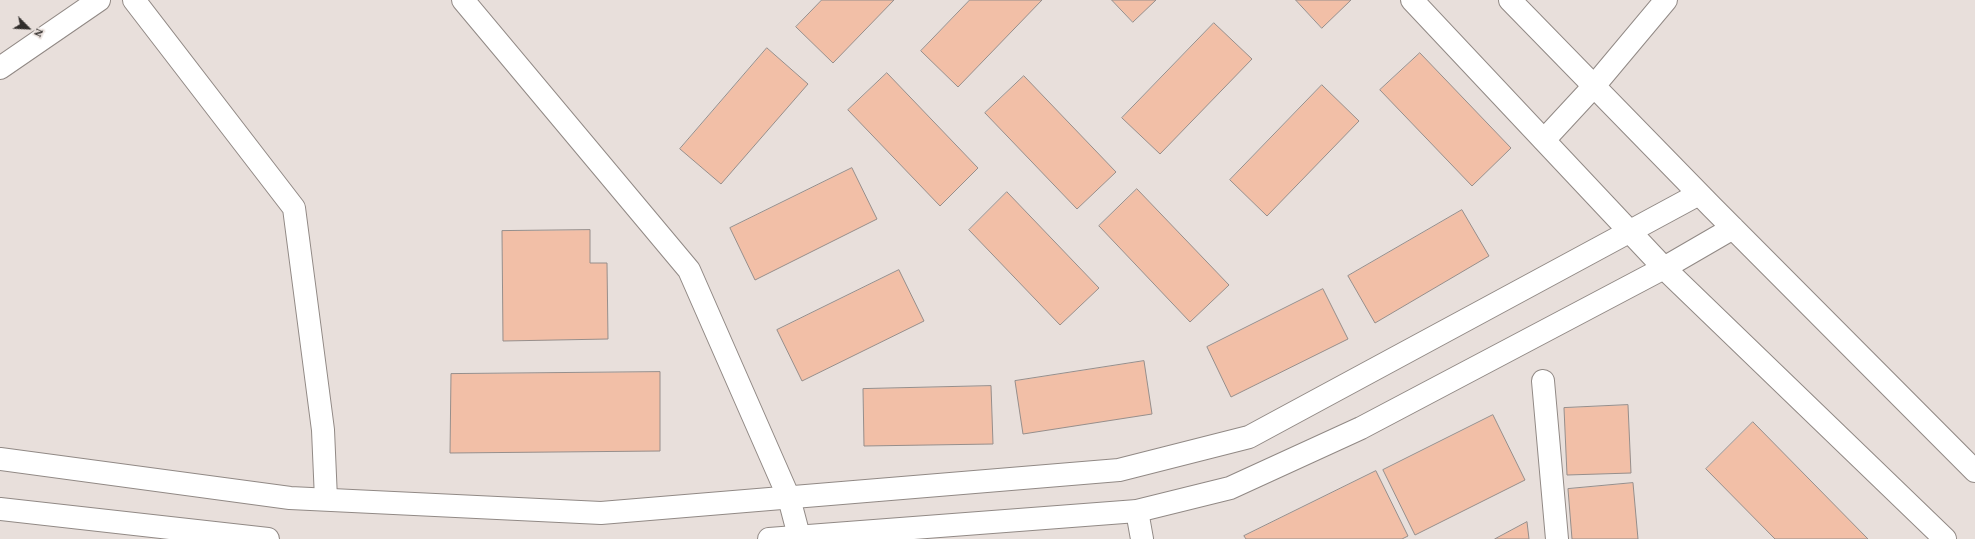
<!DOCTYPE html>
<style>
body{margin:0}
#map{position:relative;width:1975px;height:539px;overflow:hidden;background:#e8dfdb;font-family:Georgia,serif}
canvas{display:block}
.north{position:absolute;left:8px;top:8px;width:40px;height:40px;-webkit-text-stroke:3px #e8dfdb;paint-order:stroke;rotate:114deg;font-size:11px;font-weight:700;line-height:16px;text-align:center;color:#302d2b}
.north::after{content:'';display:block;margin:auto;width:14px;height:18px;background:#302d2b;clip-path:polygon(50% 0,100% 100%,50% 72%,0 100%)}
</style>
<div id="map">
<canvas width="1975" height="539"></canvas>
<div class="north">N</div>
</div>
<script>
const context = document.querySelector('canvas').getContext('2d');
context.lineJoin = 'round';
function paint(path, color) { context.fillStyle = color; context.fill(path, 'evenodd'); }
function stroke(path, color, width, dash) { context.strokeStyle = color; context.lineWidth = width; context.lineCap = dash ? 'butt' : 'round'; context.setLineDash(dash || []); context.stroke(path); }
const building = new Path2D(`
 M822 0H894L833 63 796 27Z
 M970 0H1042L958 87 921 51Z
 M1112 0H1156L1133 22Z
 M1296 0H1351L1322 28Z
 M1214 23 1252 59 1160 154 1122 118Z
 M767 48 808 84 721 184 680 149Z
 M1420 53 1511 148 1472 186 1380 90Z
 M887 73 978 168 940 206 848 110Z
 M1024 76 1116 172 1077 209 985 113Z
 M1322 85 1359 121 1267 216 1230 180Z
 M852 168 877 219 755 280 730 228Z
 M1137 189 1229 285 1190 322 1099 226Z
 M1007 192 1099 288 1060 325 969 230Z
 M1462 210 1489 256 1375 323 1348 276Z
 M590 230V263H607L608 339 503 341 502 231Z
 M899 270 924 321 802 381 777 330Z
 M1323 289 1348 339 1231 397 1207 347Z
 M1144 361 1152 414 1023 434 1015 381Z
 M660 372V451L450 453 451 374Z
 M991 386 993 444 864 446 863 389Z
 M1628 405 1631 473 1567 475 1564 408Z
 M1493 415 1525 480 1415 535 1383 470Z
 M1753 422 1868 539H1775L1706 469Z
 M1376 471 1408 536 1402 539H1246L1244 536Z
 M1633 483 1638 539H1572L1568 489Z
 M1527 522 1529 539H1495Z`);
const street = new Path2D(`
 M134 0 294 208 323 430 326 499
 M463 0 689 270 789 498 799 536
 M0 68 99 0
 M1544 140 1594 86 1666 0
 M1543 381 1557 539
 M1137 511 1142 539`);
const secondary = new Path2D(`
 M1412 0 1664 268 1945 539
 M1510 0 1712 207 1975 471
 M0 459 290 498 601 513 1119 470 1249 437 1699 194
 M0 509 268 539
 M769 539 1137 511 1230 488 1361 428 1664 268 1733 228`);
paint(building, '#f2bfa7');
stroke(building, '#968e8b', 1);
stroke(street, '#918985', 24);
stroke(secondary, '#918985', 24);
stroke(street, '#fff', 22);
stroke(secondary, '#fff', 22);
</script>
